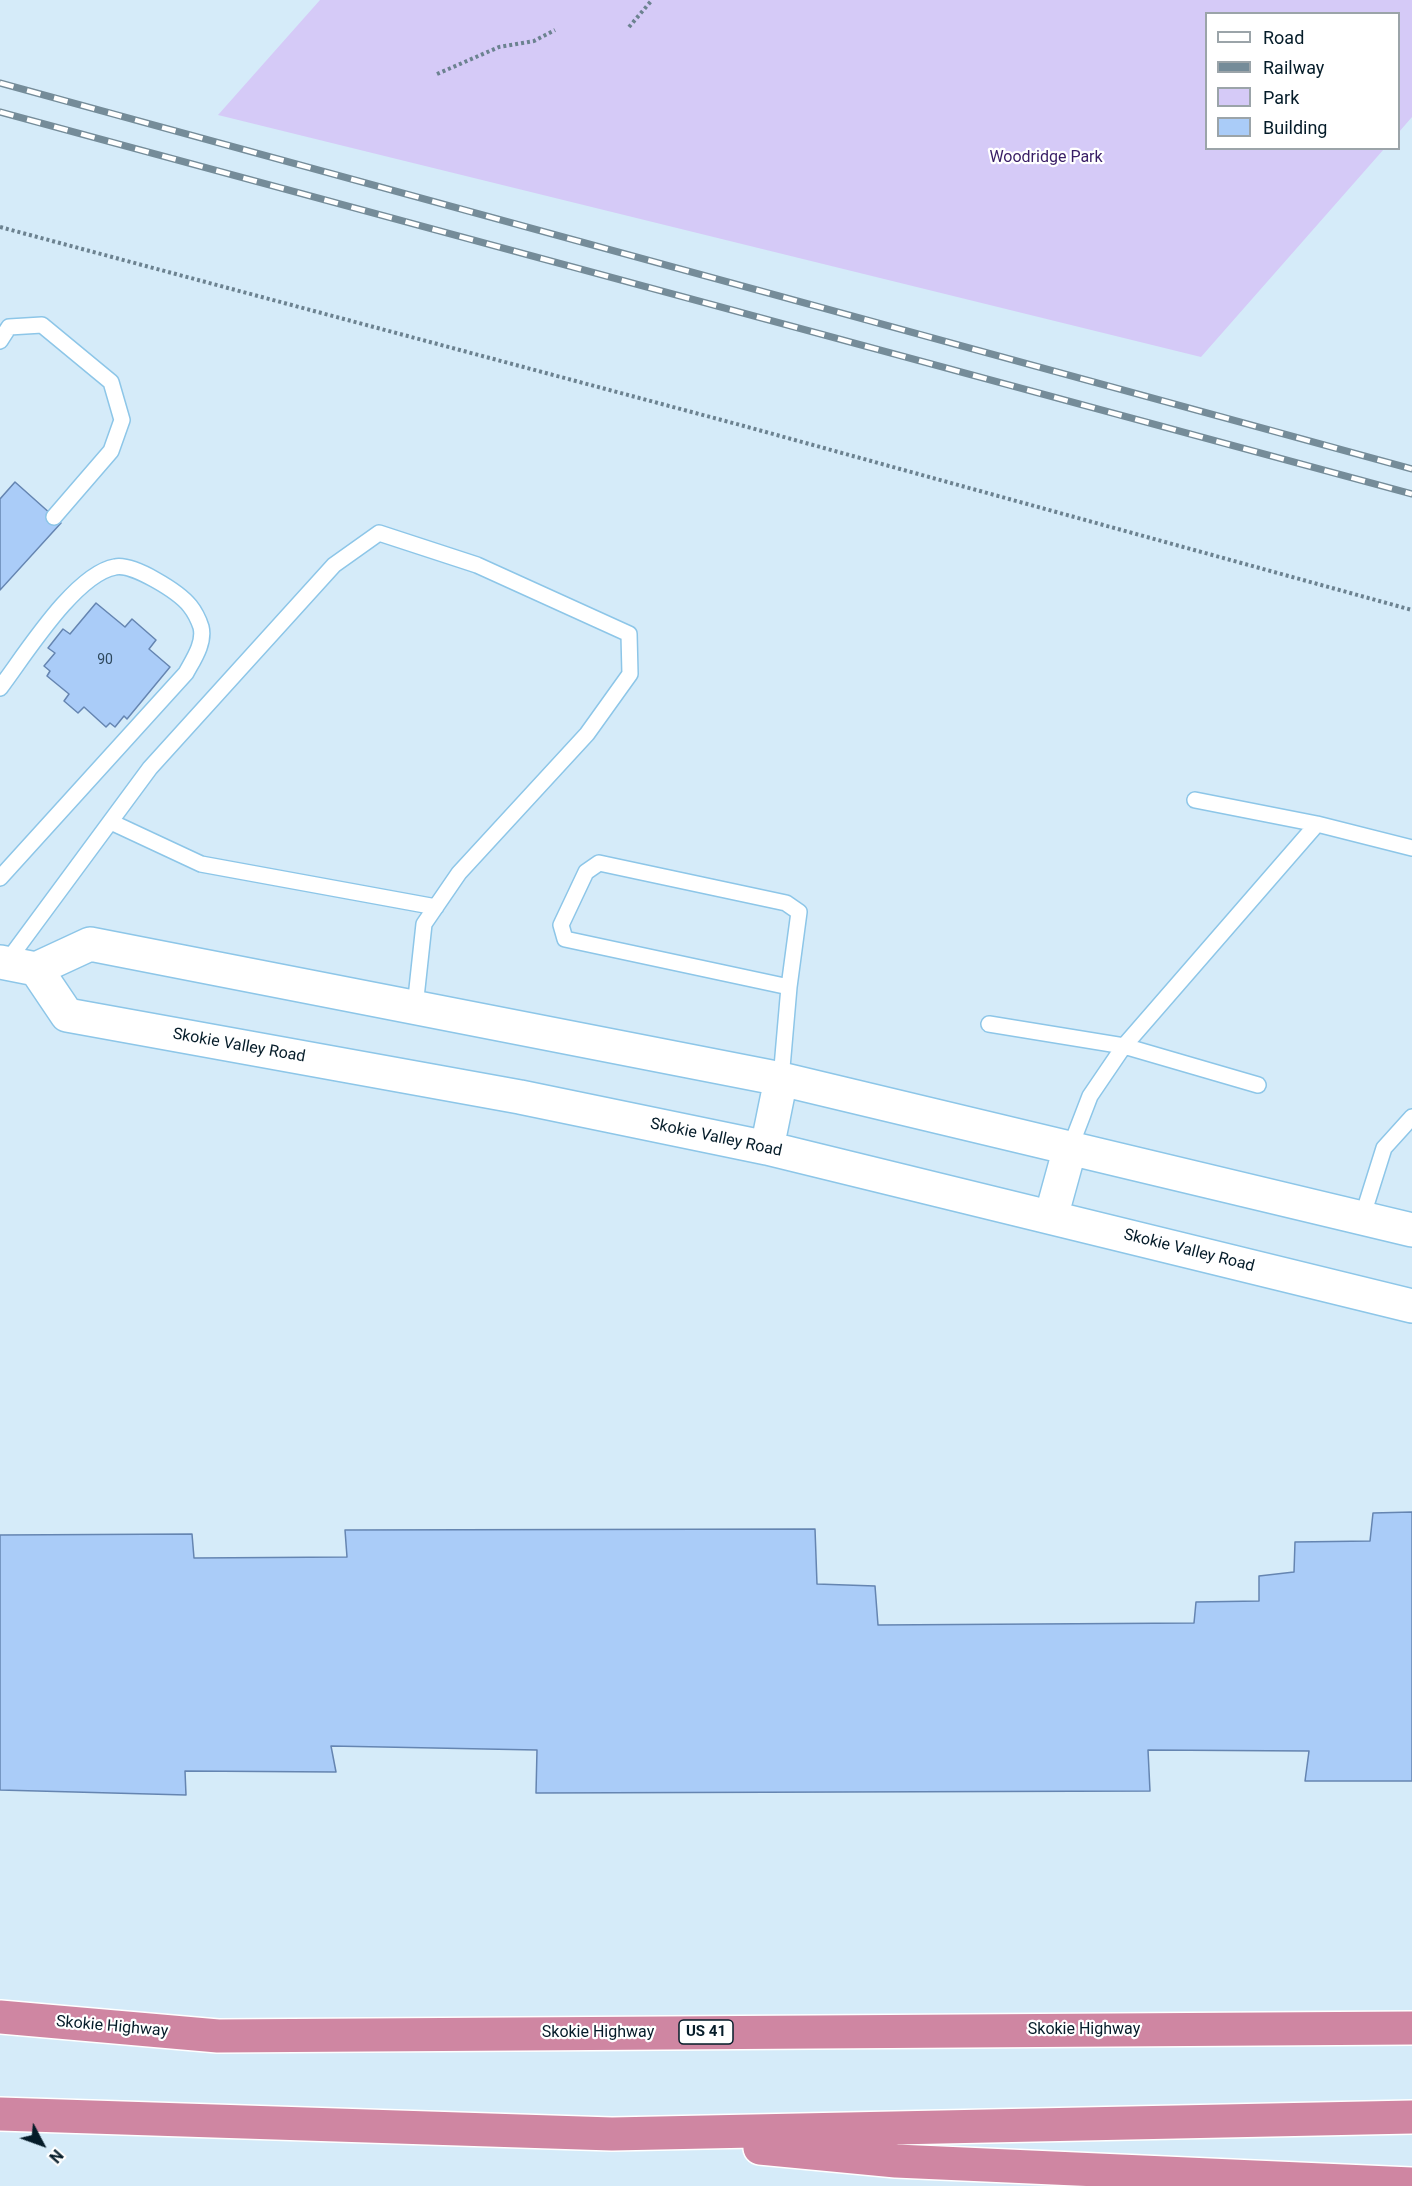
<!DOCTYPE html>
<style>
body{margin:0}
#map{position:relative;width:1412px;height:2186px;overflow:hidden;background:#d5ebf9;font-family:Roboto,sans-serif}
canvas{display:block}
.legend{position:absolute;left:1205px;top:12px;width:195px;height:138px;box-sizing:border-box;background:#fff;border:2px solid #9ba4a9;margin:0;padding:8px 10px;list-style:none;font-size:18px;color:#051c29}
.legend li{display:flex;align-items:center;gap:12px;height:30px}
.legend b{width:30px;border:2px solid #9ba4a9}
.north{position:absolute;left:12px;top:2114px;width:60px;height:60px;-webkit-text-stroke:4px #fff;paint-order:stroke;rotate:131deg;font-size:16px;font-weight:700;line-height:24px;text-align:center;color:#051c29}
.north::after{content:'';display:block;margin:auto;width:21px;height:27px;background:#051c29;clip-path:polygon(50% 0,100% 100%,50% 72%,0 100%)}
</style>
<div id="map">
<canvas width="1412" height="2186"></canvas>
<ul class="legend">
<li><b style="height:8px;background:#fff"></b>Road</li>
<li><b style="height:8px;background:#758c99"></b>Railway</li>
<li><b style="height:16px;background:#d5caf7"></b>Park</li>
<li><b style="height:16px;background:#aaccf8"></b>Building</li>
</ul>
<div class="north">N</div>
</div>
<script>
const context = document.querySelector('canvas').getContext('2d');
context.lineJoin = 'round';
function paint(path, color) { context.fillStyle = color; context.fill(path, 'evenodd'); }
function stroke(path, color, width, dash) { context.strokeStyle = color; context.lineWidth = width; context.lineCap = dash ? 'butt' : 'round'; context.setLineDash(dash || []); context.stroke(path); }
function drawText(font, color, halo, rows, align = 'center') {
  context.font = font + ' Roboto,sans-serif'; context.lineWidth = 4.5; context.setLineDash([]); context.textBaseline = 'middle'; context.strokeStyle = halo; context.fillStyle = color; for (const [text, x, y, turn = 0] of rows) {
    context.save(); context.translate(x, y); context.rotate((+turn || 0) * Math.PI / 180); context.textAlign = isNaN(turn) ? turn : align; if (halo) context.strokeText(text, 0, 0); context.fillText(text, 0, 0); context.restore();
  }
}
const green = new Path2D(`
 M320 0H1412V117L1399 132 1398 14H1206V148L1384 149 1201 357 218 115Z`);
const building = new Path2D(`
 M15 482 61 523 0 590V499Z
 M96 603 125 627 132 619 156 640 149 649 170 667 127 719 124 716 115 727 110 723 106 727 84 707 78 713 64 701 69 694 47 676 50 671 44 666 55 653 48 648 63 629 70 634Z
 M1412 1512V1781H1305L1309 1751 1148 1750 1150 1791 536 1793 537 1750 331 1746 336 1772 185 1771 186 1795 0 1790V1535L192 1534 194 1558 347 1557 345 1530 815 1529 817 1584 875 1586 878 1625 1194 1623 1196 1602 1259 1601V1576L1294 1572 1295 1542 1370 1541 1373 1513Z`);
const path = new Path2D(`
 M629 27 652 0
 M437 74 499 47 534 41 555 30
 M0 227 744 426 1412 610`);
const service = new Path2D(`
 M0 341 9 327 42 325 111 382 122 420 111 451 54 517
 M0 688C25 655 75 574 115 567 133 563 179 592 190 606 194 611 199 621 201 627 205 643 193 660 186 673L0 878
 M1195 800 1317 824
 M111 822 201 864 436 907
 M6 963 150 768 334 565 379 533 477 565 629 634 630 674 587 734 459 873 424 924 415 1007
 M989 1024 1124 1046 1258 1085
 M781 1079 789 987 799 912 786 903 599 863 586 872 561 925 565 939 789 987
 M1070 1148 1090 1096 1124 1046 1317 824 1412 848
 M1362 1218 1384 1148 1412 1117`);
const secondary = new Path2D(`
 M0 962 36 969 90 944 781 1079 1412 1230
 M36 969 67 1015 520 1097 767 1148 1412 1306
 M767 1148 781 1079
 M1051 1217 1070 1148`);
const motorway = new Path2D(`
 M0 2017 218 2036 1412 2028
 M0 2114 612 2134 1412 2117
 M760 2148 896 2161 1412 2184`);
const rail = new Path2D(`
 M0 83 1412 469
 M0 112 1412 494`);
const numberNames = [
 ["90",105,660]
];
const shields = [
 [706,2032,54]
];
const shieldNames = [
 ["US 41",706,2032]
];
const parkNames = [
 ["Woodridge Park",1046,158]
];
const streetNames = [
 ["Skokie Valley Road",239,1046,10],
 ["Skokie Valley Road",716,1138,12],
 ["Skokie Valley Road",1189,1251,14],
 ["Skokie Highway",112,2027,5],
 ["Skokie Highway",1084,2030],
 ["Skokie Highway",598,2033]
];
paint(green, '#d5caf7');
paint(building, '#aaccf8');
stroke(building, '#6585b1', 1.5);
stroke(service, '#8dc6e8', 18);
stroke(secondary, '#8dc6e8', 36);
stroke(motorway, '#fff', 36);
stroke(path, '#6c8290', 4, [3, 3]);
stroke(service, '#fff', 15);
stroke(secondary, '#fff', 33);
stroke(motorway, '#cf86a2', 33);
stroke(rail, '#758c99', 7);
stroke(rail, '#fff', 4.5, [14]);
drawText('14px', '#2e485d', null, numberNames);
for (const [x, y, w] of shields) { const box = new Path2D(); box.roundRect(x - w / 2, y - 12, w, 24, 4.5); context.fillStyle = '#fff'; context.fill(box); stroke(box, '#051c29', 1.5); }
drawText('bold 15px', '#051c29', null, shieldNames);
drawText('16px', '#381d65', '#fff', parkNames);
drawText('16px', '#051c29', '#fff', streetNames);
</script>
